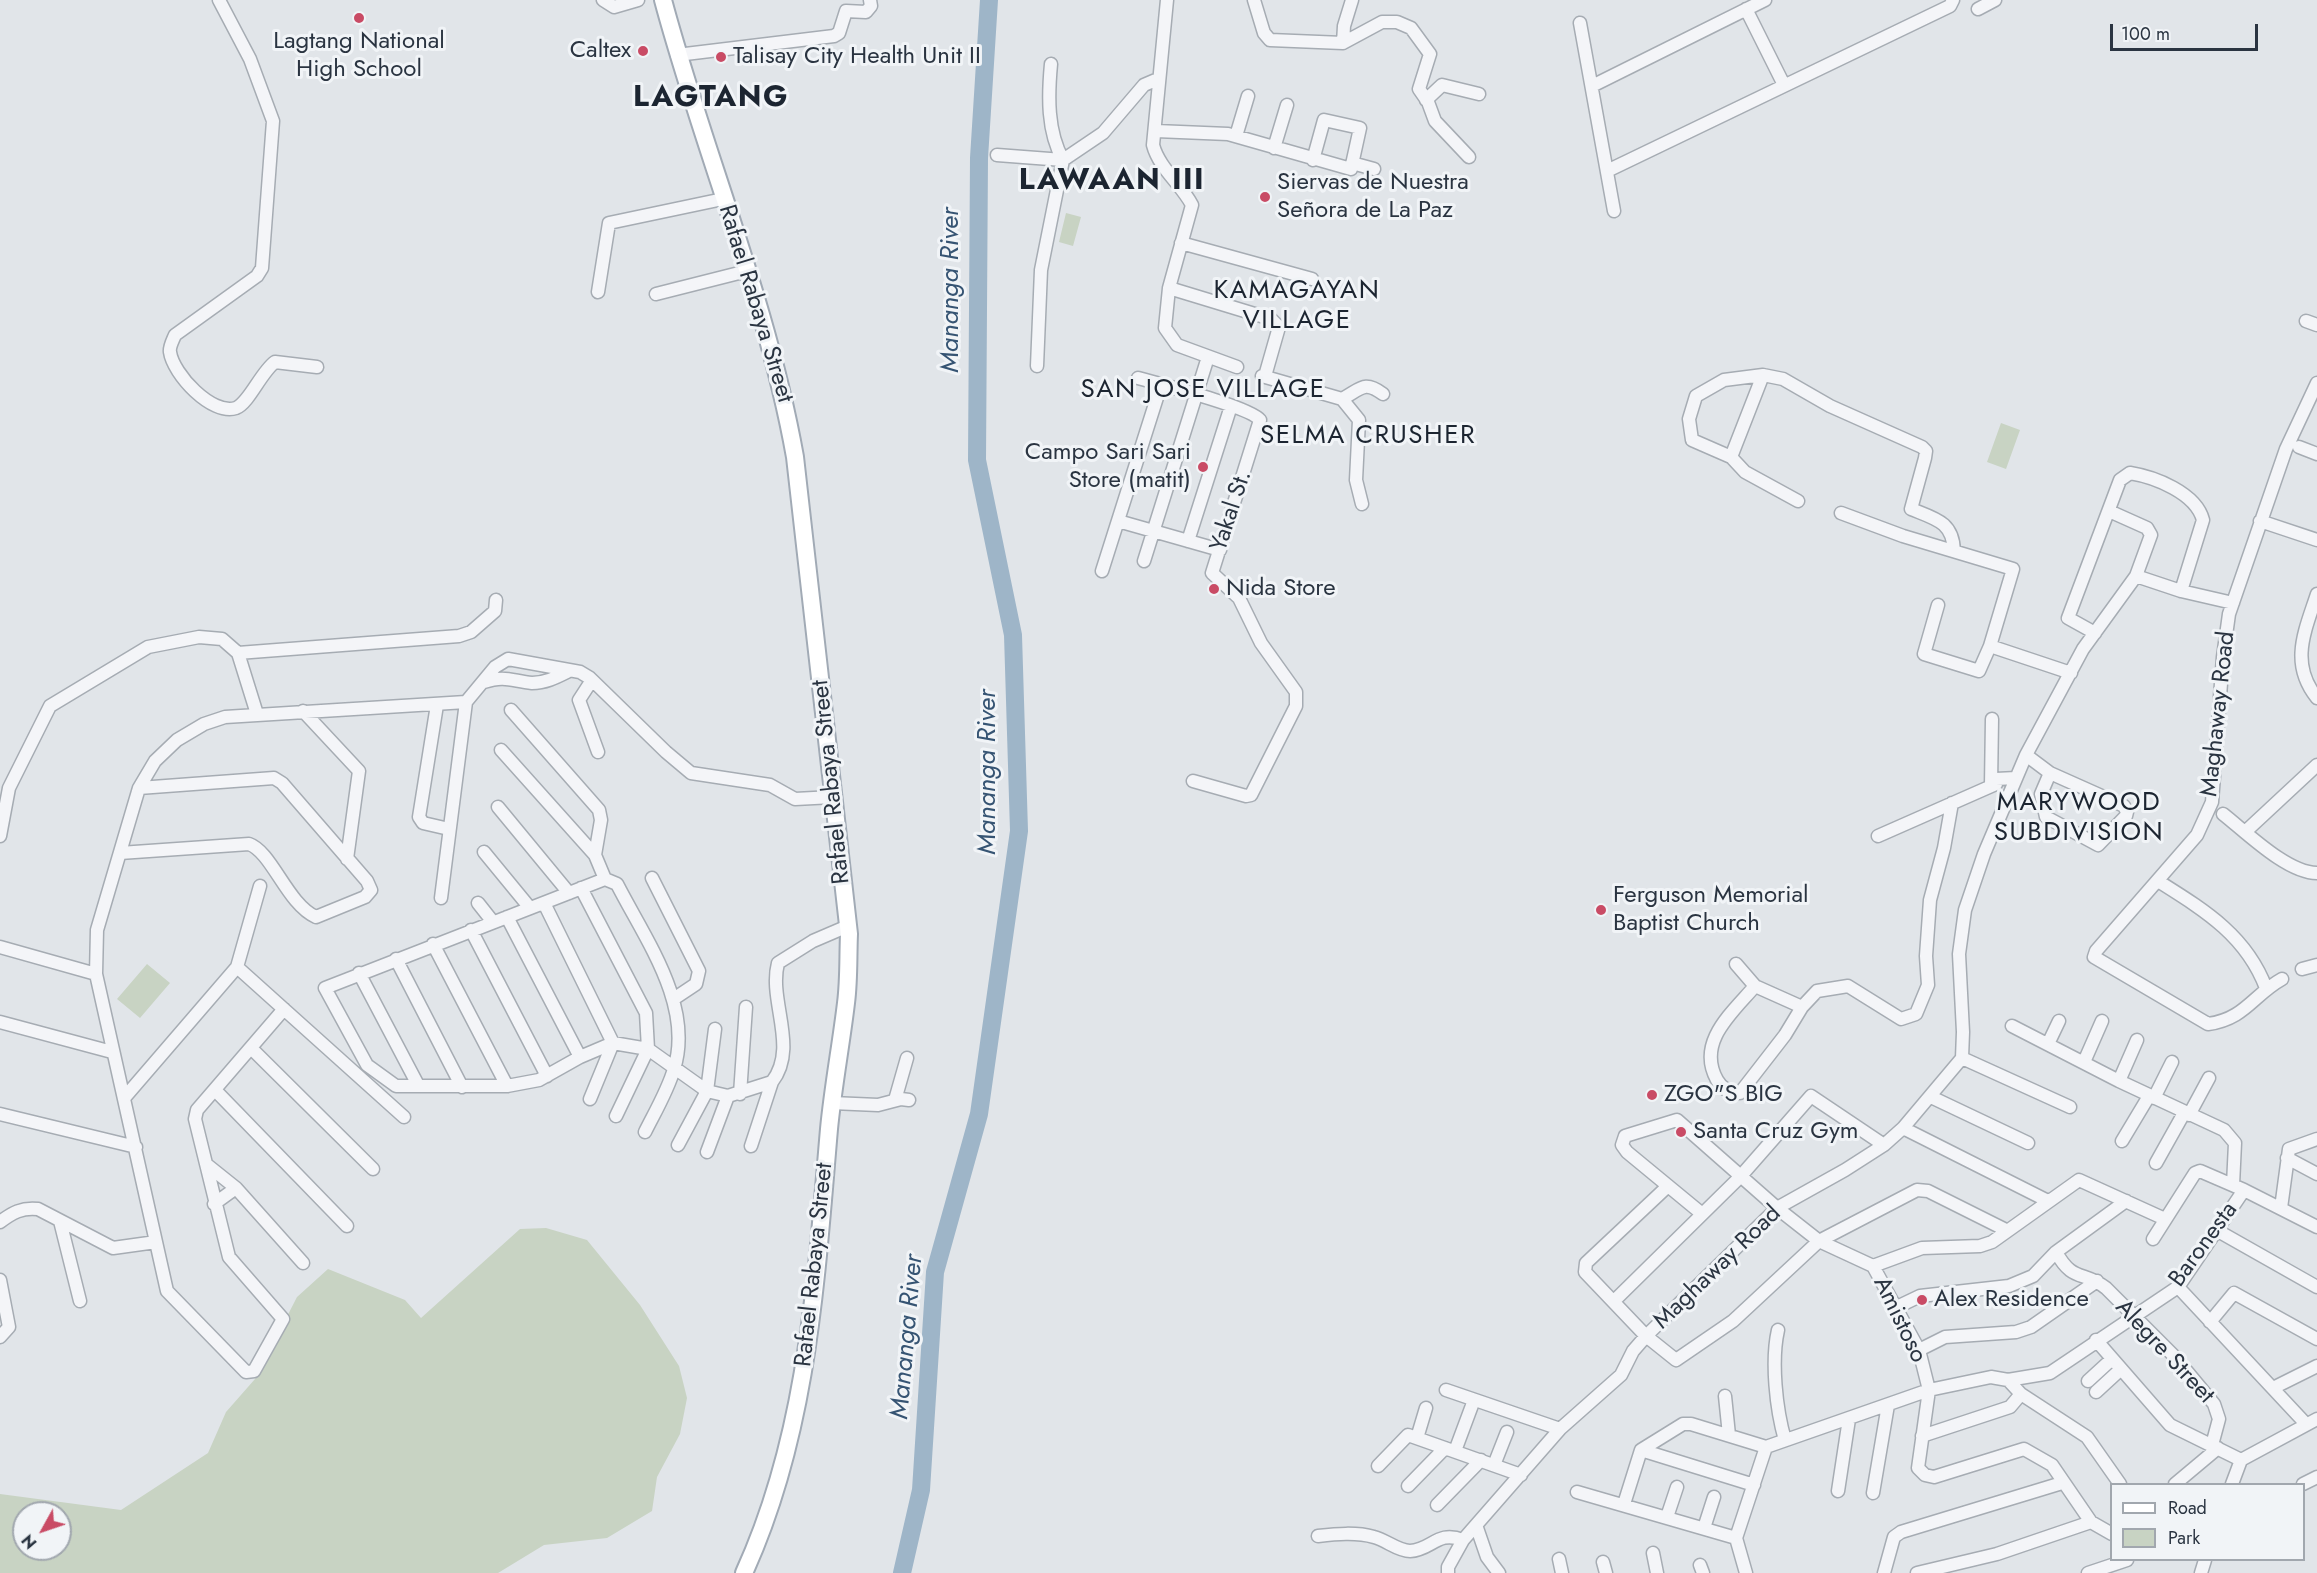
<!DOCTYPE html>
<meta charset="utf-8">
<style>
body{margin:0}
#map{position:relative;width:2317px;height:1573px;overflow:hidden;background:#e1e5e9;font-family:Jost,sans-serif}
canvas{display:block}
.legend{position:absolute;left:2110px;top:1483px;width:195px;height:78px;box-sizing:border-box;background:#f1f4f7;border:2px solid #a1a7ae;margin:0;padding:8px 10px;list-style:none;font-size:18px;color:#2a3441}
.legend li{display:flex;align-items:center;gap:12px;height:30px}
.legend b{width:30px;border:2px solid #a1a7ae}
.north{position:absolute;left:12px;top:1501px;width:60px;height:60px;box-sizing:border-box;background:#f1f4f7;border:2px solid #a1a7ae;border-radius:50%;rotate:230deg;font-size:16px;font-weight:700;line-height:24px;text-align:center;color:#2a3441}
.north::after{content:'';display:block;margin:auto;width:21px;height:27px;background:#c94b65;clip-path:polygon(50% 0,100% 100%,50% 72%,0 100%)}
.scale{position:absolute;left:2110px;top:24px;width:148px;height:27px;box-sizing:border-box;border:3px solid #2a3441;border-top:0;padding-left:8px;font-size:18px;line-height:21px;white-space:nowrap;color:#2a3441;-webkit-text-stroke:4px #f1f4f7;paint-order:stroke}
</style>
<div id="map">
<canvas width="2317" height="1573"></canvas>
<ul class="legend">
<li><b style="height:8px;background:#fff"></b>Road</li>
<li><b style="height:16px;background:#c8d3c3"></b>Park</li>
</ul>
<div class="north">N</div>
<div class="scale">100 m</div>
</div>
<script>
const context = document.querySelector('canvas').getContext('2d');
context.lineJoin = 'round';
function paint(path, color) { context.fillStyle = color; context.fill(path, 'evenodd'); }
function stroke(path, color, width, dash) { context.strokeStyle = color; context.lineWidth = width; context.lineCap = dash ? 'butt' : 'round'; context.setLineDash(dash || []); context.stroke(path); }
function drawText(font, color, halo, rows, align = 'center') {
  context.font = font + ' Jost,sans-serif'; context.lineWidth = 6; context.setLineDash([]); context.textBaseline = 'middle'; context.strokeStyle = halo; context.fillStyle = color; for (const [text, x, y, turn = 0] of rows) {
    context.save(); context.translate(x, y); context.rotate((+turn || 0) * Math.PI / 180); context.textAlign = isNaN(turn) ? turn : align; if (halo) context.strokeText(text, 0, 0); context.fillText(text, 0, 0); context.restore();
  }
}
const green = new Path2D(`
 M1066 213 1081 217 1073 246 1059 242Z
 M2001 423 2020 430 2006 469 1987 462Z
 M147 964 170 983 140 1018 117 999Z
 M546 1228 587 1240 640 1305 679 1366 687 1398 680 1434 657 1477 652 1511 607 1538 544 1545 498 1573H0V1494L121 1510 208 1453 226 1412 255 1379 297 1297 328 1269 405 1300 421 1318 520 1229ZM24 1513H60V1549H24Z`);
const river = new Path2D(`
 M902 1573 921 1490 935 1272 979 1114 1019 831 1013 635 977 460 979 158 989 0`);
const minor = new Path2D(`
 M219 0 250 59 273 121 262 268 257 276 175 335C173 340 169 347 170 352 173 374 212 416 236 408 249 403 261 372 275 362L317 367
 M603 0 614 7 638 0
 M1167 0 1153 145C1159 168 1181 184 1192 205L1169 288 1165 328 1177 345 1237 367
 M1254 0 1264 33 1270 40 1343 43 1382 22H1397L1411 28 1430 54 1419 89 1428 102 1435 121 1469 157
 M1746 9 1784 85
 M1978 9 1995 0
 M1580 23 1614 211
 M1343 43 1344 26 1352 0
 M677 55 834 36 839 33 846 11 866 12 871 6 870 0
 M1592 86 1765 0
 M1426 100 1442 85 1479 94
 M1156 131 1228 134 1351 169 1360 128 1324 120 1313 160
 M1236 136 1248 96
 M1274 148 1287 105
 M997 155 1063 160 1103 133 1144 85 1158 79
 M1352 163 1374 169
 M1607 171 1950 6 1953 0
 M1181 243 1312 279
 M1169 288 1271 319 1279 327 1265 376
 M598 292 609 223 723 199
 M656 294 747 271
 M2306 321 2317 325
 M1037 366 1041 270 1063 160C1047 131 1048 96 1051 64
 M1262 376 1342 399 1359 420 1356 480 1362 504
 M1138 378C1159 384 1250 407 1260 420L1212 573 1239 598 1261 643 1296 692V706L1251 795 1246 796 1193 781
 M1342 399C1361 389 1364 380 1383 394
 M2299 447 2317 454
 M1731 457 1763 375
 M1798 501 1745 472 1731 457 1692 440 1689 419 1696 396 1724 380 1763 375 1783 379 1830 406 1922 447 1926 451 1925 458 1911 509C1936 519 1953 522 1954 551
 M1841 513 1903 536 2013 569 1990 646 1979 671 1924 654 1938 605
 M1118 521 1220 550
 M2260 521 2317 540
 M1188 541 1231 406
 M1144 561 1208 357
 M1102 571 1161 385
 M2136 576 2181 591 2233 603
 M2317 594C2305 631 2289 663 2317 698
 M2095 633 2068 618 2120 480 2130 473C2155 477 2196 493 2203 520L2181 591
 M1990 646 2071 673
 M238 653 459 636 471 632 495 611 496 600
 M592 680 579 700 598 752
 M484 682C505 675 512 681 532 683 546 683 557 677 569 671
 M437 705 419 817 423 823 449 829
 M511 710 599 810 601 820 595 855
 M303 711 359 771 347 859
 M501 750 595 855 605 879
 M2026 755 2050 773 2124 806 2127 812 2126 816 2098 845 2046 817 2041 794 2050 773
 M1991 785 1992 719
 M498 807 569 893
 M2223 814C2246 832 2287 873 2317 873
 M2245 832 2317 765
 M0 836 9 788 50 706 148 647 199 637 222 639 238 653 257 714
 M1878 836 1996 784V779L2016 778
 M484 852 530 908
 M120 853 249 844C272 852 287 904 316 917L365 897 371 890 367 881 282 783 274 778 139 788
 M652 878 699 971 696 984 675 998
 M2158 881C2204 910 2246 935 2266 988
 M581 888 646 1013 648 1049 616 1116
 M441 898 466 702 495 667 508 659 580 672 590 678 666 752 691 773 770 785 795 799 833 797
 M478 903 493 922
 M544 903 613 1043 590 1099
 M507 917 580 1057
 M471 930 547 1076
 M433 944 507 1086
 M0 947 96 974
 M396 959 462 1087
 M1736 964 1755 986 1802 1007
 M237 967 404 1117
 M2302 969 2317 965
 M359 973 418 1085
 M2282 979C2253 995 2245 1019 2208 1024L2094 957 2096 951 2197 835 2212 802 2223 657 2229 614 2286 449 2317 383
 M1755 986C1732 1013 1696 1042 1717 1080 1722 1089 1730 1093 1740 1093L1785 1035 1802 1007 1817 991 1848 986 1901 1019 1916 1014 1928 985 1926 956 1930 900 1944 848 1952 803
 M284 1009 197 1110 195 1119 229 1257 283 1319 254 1371 246 1372 167 1291 96 974 97 930 139 788 155 761 177 740 204 724 225 717 466 702
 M0 1022 112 1052
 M2012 1026 2119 1081 2224 1130 2235 1143 2233 1185
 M2048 1044 2059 1021
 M252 1049 373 1169
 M1962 1058 2070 1107
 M2084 1062 2102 1021
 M2119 1081 2137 1040
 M215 1090 347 1226
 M740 1094 746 1007
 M125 1097 237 967 260 886
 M1931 1097 2028 1143
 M2154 1098 2172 1062
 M895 1100 907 1058
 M832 1103 878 1105 901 1099 909 1100
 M0 1114 136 1147
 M2189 1115 2209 1078
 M1903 1128 2048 1201
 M645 1132C655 1112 668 1090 674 1069 694 1005 645 939 617 884L605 879 325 988 367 1065 396 1086H507L539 1080 580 1057 613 1043 648 1049 707 1091 728 1096 772 1082
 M2122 1141 2149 1096
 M678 1145 707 1091 715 1029
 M751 1146 772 1082C799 1047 768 1001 778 963L813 941 848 926
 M707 1152 728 1096
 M2287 1158 2317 1174
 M2156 1163 2184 1113
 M206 1164 236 1188 303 1263
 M1668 1186 1586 1263 1585 1272 1646 1336 1676 1360 1733 1321 1819 1241 1917 1190 1928 1191 2006 1230
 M214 1204 236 1188
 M2281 1208 2289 1149 2317 1139
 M1701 1213 1627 1152 1622 1145 1625 1136 1677 1120 1777 1208 1819 1241 1873 1266 1919 1350 1929 1390 1918 1468 1925 1475 1934 1477 2024 1449 2052 1465 2091 1522 2112 1534
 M60 1221 80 1301
 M0 1222C12 1213 22 1207 38 1209L113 1248 156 1242
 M2218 1231 2317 1287
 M2153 1239 2195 1173 2200 1171 2244 1190 2317 1227
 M2056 1252C2073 1283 2083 1270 2106 1288L2175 1357 2214 1404 2219 1419 2212 1445
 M1873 1266 1922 1248 1980 1246 1992 1242 2079 1180 2165 1219
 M0 1280 9 1327 0 1337
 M2178 1287 2306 1424
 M1614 1301 1740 1177 1811 1096 1884 1145
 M1897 1307 1920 1296 2009 1286 2033 1276 2056 1252 2126 1201
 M2210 1322 2234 1293 2317 1339
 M1778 1330C1771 1361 1776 1409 1785 1440
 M2096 1340 2170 1425 2241 1460
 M1919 1350 1945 1337 2016 1332 2031 1327 2097 1281
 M2008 1380 2021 1394 2087 1437 2120 1484
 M2088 1381 2112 1359
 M2273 1388 2317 1366
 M1446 1390 1560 1429
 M2096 1392 2121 1369
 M1725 1396 1729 1435
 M1922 1436 2010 1407 2021 1394
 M1417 1438 1426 1408
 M1641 1450 1754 1485
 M1455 1451 1474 1400
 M1494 1465 1507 1432
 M1378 1466 1408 1435 1521 1475
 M2175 1484 2218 1448
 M2232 1484 2241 1460 2317 1419
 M2303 1484 2317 1477
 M1408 1486 1445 1448
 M1838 1491 1849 1419
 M1577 1492 1736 1538
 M1873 1493 1888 1405
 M1624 1504 1641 1450 1683 1424H1691L1766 1447 1929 1390 1991 1377 2008 1380 2050 1373 2178 1287 2244 1190
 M1437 1505 1481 1460
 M1667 1517 1677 1487
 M1476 1525 1487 1557 1499 1573
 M1704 1528 1714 1497
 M1318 1536C1336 1534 1356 1532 1374 1537 1386 1540 1398 1551 1410 1551 1432 1550 1437 1530 1463 1540
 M1653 1553 1657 1573
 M1559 1559 1562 1573
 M1603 1562 1606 1573
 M1700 1565 1703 1573
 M1448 1573V1567L1463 1540 1560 1429 1621 1375 1633 1351 1646 1336 1777 1208 1845 1170 1884 1145 1903 1128 1962 1058 1963 1032 1959 954 1965 910 1984 854 2026 755 2083 649 2136 576 2151 535 2147 528 2109 511
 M1746 1573 1736 1538 1766 1447
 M1884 1573 1894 1537 1901 1532 2062 1483
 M1917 1573 1997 1554 2091 1522
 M2088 1573 2127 1560
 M2201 1573 2205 1560`);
const major = new Path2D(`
 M663 0C704 153 767 300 795 457L849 934C848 957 849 980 846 1003 841 1045 833 1087 829 1129 816 1280 808 1433 744 1573`);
const markers = [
 [359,18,6,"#c94b65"],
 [643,51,6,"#c94b65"],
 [721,57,6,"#c94b65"],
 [1265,197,6,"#c94b65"],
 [1203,467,6,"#c94b65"],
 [1214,589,6,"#c94b65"],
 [1601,910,6,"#c94b65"],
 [1652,1095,6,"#c94b65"],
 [1681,1132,6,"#c94b65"],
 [1922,1300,6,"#c94b65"]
];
const poiNames = [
 ["Lagtang National",359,42,"center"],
 ["High School",359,70,"center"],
 ["Caltex",631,51,"right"],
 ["Talisay City Health Unit II",733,57],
 ["Siervas de Nuestra",1277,183],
 ["Señora de La Paz",1277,211],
 ["Campo Sari Sari",1191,453,"right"],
 ["Store (matit)",1191,481,"right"],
 ["Nida Store",1226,589],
 ["Ferguson Memorial",1613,896],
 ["Baptist Church",1613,924],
 ["ZGO\"S BIG",1664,1095],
 ["Santa Cruz Gym",1693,1132],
 ["Alex Residence",1934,1300]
];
const streetNames = [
 ["Rafael Rabaya Street",755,304,73],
 ["Yakal St.",1232,511,-72],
 ["Maghaway Road",2219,714,-84],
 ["Rafael Rabaya Street",832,782,-96],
 ["Baronesta",2204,1245,-54],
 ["Rafael Rabaya Street",815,1265,-84],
 ["Maghaway Road",1718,1268,-44],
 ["Amistoso",1899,1320,64],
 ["Alegre Street",2164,1352,47]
];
const waterNames = [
 ["Mananga River",952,290,-90],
 ["Mananga River",989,772,-90],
 ["Mananga River",908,1337,-85]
];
const neighbourhoodNames = [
 ["KAMAGAYAN",1297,292],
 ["VILLAGE",1297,322],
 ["SAN JOSE VILLAGE",1203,391],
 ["SELMA CRUSHER",1368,437],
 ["MARYWOOD",2079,804],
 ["SUBDIVISION",2079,834]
];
const districtNames = [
 ["LAGTANG",711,99],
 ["LAWAAN III",1112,182]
];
paint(green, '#c8d3c3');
stroke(river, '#9eb5c8', 18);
stroke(minor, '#a6acb3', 15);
stroke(major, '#a1aab5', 20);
stroke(minor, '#f4f5f8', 12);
stroke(major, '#fff', 16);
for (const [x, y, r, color] of markers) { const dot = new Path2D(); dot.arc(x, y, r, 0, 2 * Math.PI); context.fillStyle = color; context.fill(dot); stroke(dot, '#f1f4f7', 2); }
drawText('24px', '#2a3441', '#f1f4f7', poiNames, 'left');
drawText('24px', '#2a3441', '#f1f4f7', streetNames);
drawText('italic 26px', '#365473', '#f1f4f7', waterNames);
context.letterSpacing = '1.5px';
drawText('26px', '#1c2531', '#f1f4f7', neighbourhoodNames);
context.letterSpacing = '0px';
context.letterSpacing = '1.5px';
drawText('bold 30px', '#1c2531', '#f1f4f7', districtNames);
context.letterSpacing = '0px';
</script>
